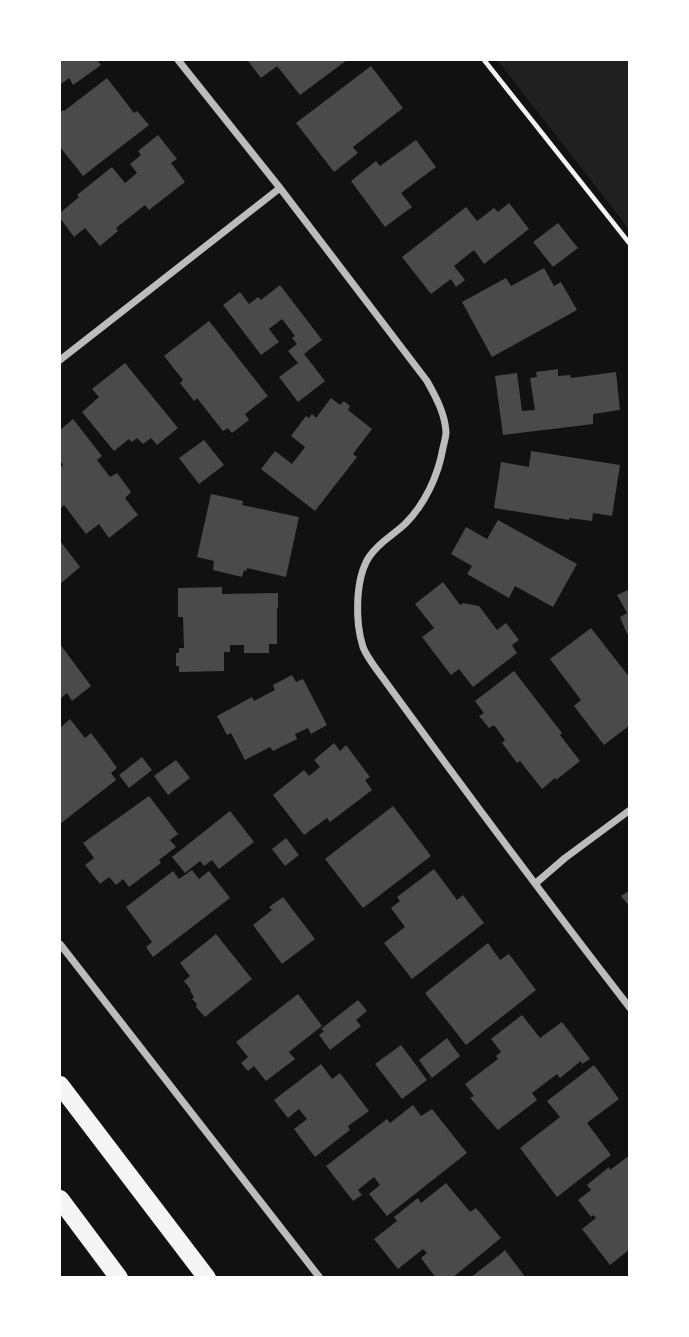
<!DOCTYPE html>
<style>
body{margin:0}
#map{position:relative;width:689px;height:1337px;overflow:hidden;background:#111;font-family:Karla,sans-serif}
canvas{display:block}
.frame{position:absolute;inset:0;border:61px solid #fff;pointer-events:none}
</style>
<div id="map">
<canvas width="689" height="1337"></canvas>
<div class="frame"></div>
</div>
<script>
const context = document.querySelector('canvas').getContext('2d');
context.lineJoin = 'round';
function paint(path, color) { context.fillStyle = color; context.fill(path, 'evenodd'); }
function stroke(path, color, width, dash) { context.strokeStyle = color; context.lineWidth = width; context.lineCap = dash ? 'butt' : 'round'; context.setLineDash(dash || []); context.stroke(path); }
const green = new Path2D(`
 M497 60H629V229Z`);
const building = new Path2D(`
 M60 60H97L101 65 73 85 69 78 60 85Z
 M250 60H347L300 95 277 66 261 78 248 61Z
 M371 66 403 108 353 147 358 153 334 172 296 123Z
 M107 78 134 113 137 111 149 125 83 176 60 147V112L63 110 64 111Z
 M158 135 177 159 171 163 185 182 149 210 145 205 116 228 118 231 100 246 85 228 74 237 60 218V213L79 197 77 195 112 167 125 183 137 173 130 164 141 155 138 151Z
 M416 140 436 167 401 193 412 207 385 227 351 181 376 161 380 166Z
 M509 203 529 229 484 264 474 250 454 266 465 280 456 287 451 279 431 294 402 257 466 207 477 221 494 208 498 212Z
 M558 223 578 248 553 267 533 242Z
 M544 268 554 286 561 282 577 310 492 357 462 302 506 278 511 286Z
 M280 285 322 340 304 354 325 381 298 402 279 377 298 363 288 351 297 344 292 338 295 336 282 319 269 329 279 342 261 355 223 305 240 292 249 304 258 297 261 300Z
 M209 321 268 396 245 414 249 420 232 433 228 428 223 431 197 398 194 401 180 383 183 380 164 356Z
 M125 363 178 428 157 445 151 438 143 444 137 438 132 442 129 439 114 451 82 412 99 397 92 389Z
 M558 369V376L570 375 571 378 616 372 620 410 593 414V424L503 435 495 376 517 373 522 411 535 410 530 378 537 377 536 372Z
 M331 398 340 405 344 401 350 406 348 410 372 429 353 454 357 457 315 511 261 469 275 451 292 464 305 447 291 436 306 416 309 418 312 414 316 418Z
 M73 419 102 456 97 460 110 477 117 473 131 492 125 498 138 515 109 538 99 524 86 534 64 505 60 509V468L63 465 60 460V430Z
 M204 440 224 465 199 484 179 458Z
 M531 451 620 465 612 516 593 513 592 521 569 518V520L494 508 501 462 529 467Z
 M211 494 243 501 242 505 299 517 286 577 247 568V571L244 570 242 577 213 570 214 561 197 557Z
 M498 520 577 564 553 607 515 586 509 598 467 574 472 566 451 554 466 527 487 539Z
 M60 541 80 567 60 584Z
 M443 582 460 605 463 603 479 606 497 630 506 623 519 640 512 645 517 653 473 687 459 669 451 675 422 637 434 628 415 604Z
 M222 587V594L278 593V608H277V644H269V653H244V645H230V652H224V671L179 672V666H176V653H179V648H184L183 617H178V588Z
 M630 589V635L629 634H627L620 617 627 613 617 595Z
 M591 628 630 678V725L604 745 574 706 581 700 550 659Z
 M60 644 91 686 72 701 67 693 60 699Z
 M514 671 562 733 560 735 580 761 556 780 555 778 542 789 520 761 517 763 502 743 505 740 494 725 489 728 479 716 484 713 475 701Z
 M292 675 296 682 303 679 327 725 311 734 308 728 295 734 297 739 273 751 270 747 245 760 231 733 227 735 217 716 252 697 254 701 275 690 273 685Z
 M70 719 85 738 91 733 110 758 117 768 111 773 116 780 60 824V728Z
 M334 743 340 751 346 745 370 777 365 780 372 790 330 822 327 818 304 835 273 795 304 770 309 776 320 767 314 760Z
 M142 757 152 770 129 788 119 775Z
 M176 760 190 778 168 795 154 776Z
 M149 796 178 834 170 840 176 847 159 860 161 863 129 887 123 879 116 885 109 877 100 884 85 865 94 858 83 843Z
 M393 806 431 856 363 908 325 859Z
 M230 811 254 842 219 869 212 860 204 866 200 861 185 873 172 857Z
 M286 838 299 855 285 866 272 849Z
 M434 869 457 900 463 895 484 923 412 979 384 943 405 927 391 908 400 901 397 897Z
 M192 870 199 879 209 871 230 898 153 957 146 947 152 942 126 907 173 871 179 879Z
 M630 890V907L621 896Z
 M283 897 315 939 282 964 253 925 272 910 269 907Z
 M216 934 252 979 205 1017 196 1007 197 1004 192 999 194 997 190 991 191 990 184 981 190 976 180 963Z
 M488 943 500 960 509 954 536 990 466 1045 425 993Z
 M298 994 322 1026 289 1052 295 1059 266 1081 254 1066 248 1071 241 1063 248 1057 236 1042Z
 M358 1000 367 1011 356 1020 361 1026 330 1050 319 1035 324 1031 321 1029Z
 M522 1015 540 1038 562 1022 590 1059 582 1064 581 1061 560 1078 557 1074 532 1093 537 1100 498 1130 470 1098 474 1096 465 1084 498 1059 496 1056 501 1052 491 1039Z
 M447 1038 460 1056 432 1078 419 1060Z
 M401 1045 427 1080 402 1099 375 1064Z
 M321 1064 332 1079 340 1073 369 1111 348 1126 350 1130 315 1157 294 1129 307 1119 299 1109 288 1118 274 1100Z
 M594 1065 619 1099 587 1123 611 1155 557 1197 520 1148 560 1117 547 1101Z
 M413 1105 421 1116 432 1109 467 1153 387 1216 369 1194 380 1185 374 1177 358 1190 362 1195 353 1201 326 1166 387 1119 390 1123Z
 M630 1155V1249L610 1265 582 1229 596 1218 593 1215 591 1217 578 1200 591 1190 587 1185 609 1167 610 1170Z
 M446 1183 470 1212 476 1208 501 1238 452 1278H436L421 1258 427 1253 423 1249 398 1269 374 1239 397 1221 394 1217 418 1198 421 1203Z
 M505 1250 526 1278H470L503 1252Z`);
const path = new Path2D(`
 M484 60 630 244`);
const minor = new Path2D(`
 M178 60 280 188 427 381C436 397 445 414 446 432 446 437 444 443 443 448 438 476 425 504 405 524 392 536 379 542 369 557 355 579 355 622 363 647 366 655 372 663 377 670 460 784 544 897 630 1008
 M60 360 280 188
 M536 883 565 858 630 810
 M60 944 320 1278`);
const primary = new Path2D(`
 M60 1085 207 1278
 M60 1199 119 1278`);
paint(green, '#202020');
paint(building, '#4a4a4a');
stroke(path, '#f5f5f5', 4.5);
stroke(minor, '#bcbcbc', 7);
stroke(primary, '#f5f5f5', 18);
</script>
